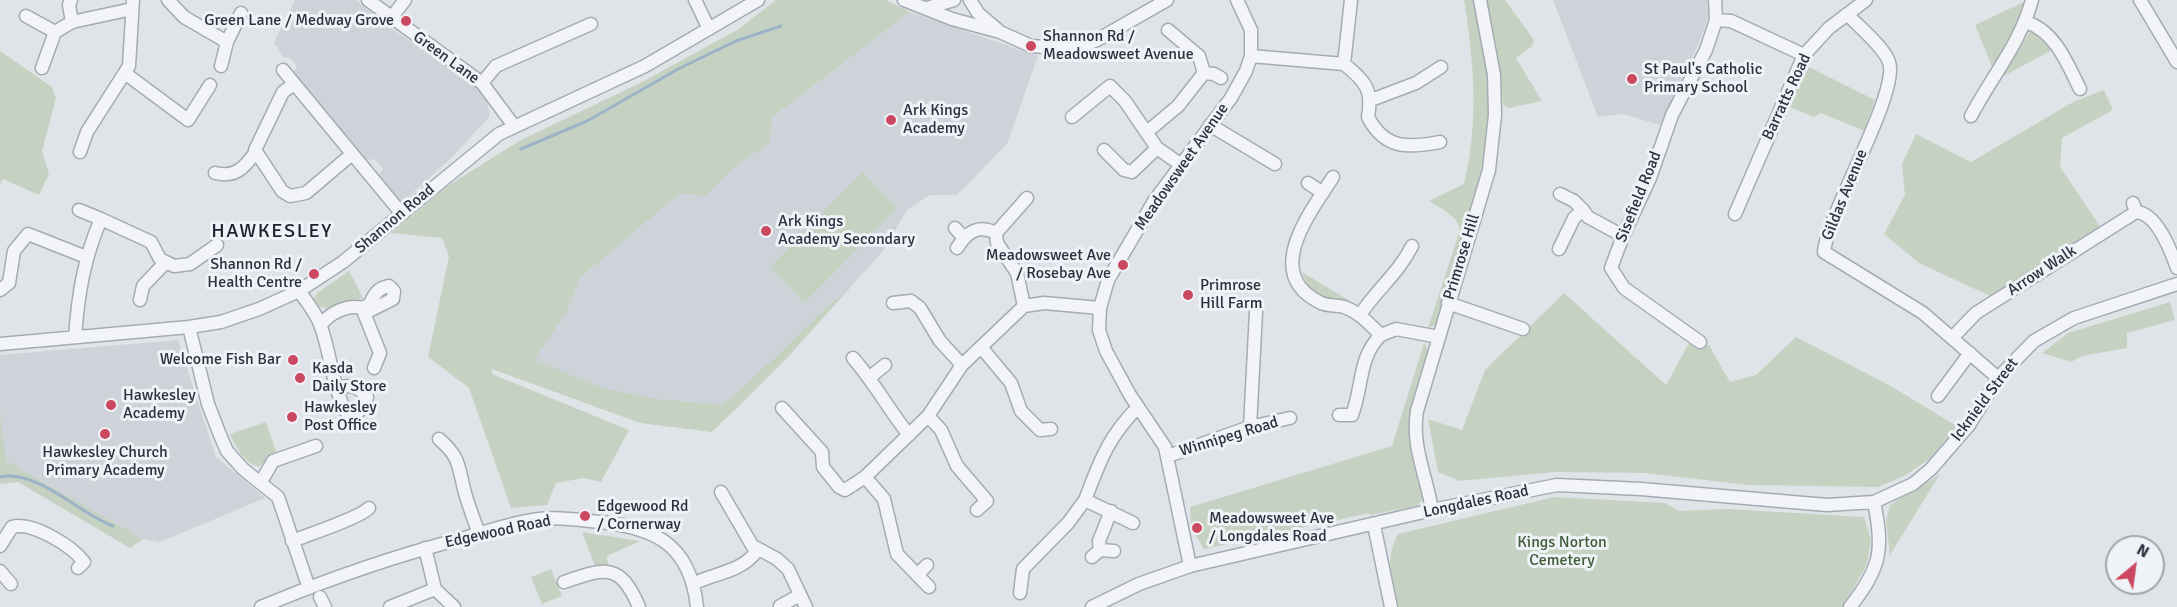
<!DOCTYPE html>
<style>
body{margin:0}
#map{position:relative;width:2177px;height:607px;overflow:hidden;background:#e0e4e9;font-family:Signika,sans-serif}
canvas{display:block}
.north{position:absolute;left:2105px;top:535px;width:60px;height:60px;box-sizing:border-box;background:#eff2f6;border:2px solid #a0a5ad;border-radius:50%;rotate:29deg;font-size:16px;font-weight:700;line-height:24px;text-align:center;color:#29323f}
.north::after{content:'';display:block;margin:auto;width:21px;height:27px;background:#ca4961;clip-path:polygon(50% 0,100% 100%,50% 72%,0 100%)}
</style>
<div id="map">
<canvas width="2177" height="607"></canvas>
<div class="north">N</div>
</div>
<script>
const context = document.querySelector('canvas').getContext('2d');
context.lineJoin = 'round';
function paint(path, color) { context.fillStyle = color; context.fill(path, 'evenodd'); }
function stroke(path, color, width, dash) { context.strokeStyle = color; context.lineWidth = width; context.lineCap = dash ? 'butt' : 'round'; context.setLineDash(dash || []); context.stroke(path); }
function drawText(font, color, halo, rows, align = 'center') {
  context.font = font + ' Signika,sans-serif'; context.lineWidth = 6; context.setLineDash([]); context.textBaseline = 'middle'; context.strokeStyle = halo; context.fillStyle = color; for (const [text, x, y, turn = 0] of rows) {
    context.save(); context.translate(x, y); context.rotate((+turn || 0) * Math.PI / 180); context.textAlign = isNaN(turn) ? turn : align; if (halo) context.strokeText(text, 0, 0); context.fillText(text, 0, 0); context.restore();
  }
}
const built = new Path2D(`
 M295 0H356L385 24 485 92 490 116 454 155 402 203 379 175 383 168 375 160 365 159 301 83 294 71 297 66 290 58 283 57 274 43Z
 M1553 0H1707L1708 18 1698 45 1660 125 1623 114 1598 117Z
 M910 12 1038 56 1007 144 957 195H930L907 210 883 251 782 363 712 432 625 417 489 355 750 133Z
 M178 340 216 457 265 498 160 542 143 539 5 461 0 412V355Z`);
const green = new Path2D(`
 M776 0H886L910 12 772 117 770 143 735 166 704 196 680 193 581 277 565 314 534 360 606 389 657 399 722 405C768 369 805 323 851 287L782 363 712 432 640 423 492 369V374L629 430 601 482 584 478 556 483 547 505 511 508 469 388 428 357 449 256 442 238 391 233 449 185 521 140 642 82 737 30Z
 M1464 0H1474C1481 31 1490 64 1491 96 1493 170 1459 253 1437 324L1428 328 1460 230C1458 216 1440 208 1429 201L1464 184C1479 122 1474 62 1464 0Z
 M1486 0H1505L1534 40 1532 46 1516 58 1542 101 1509 108 1503 105 1498 55Z
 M2028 0 2020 22 1993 69 1975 25Z
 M2033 27 2052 50 2002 77Z
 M0 51 52 87 56 98 42 151 49 174 39 195 3 179 0 184Z
 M1805 65 1875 100 1864 131 1821 113 1814 117 1787 106Z
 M2104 90 2113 110 2062 138 2060 167 2100 226 1990 296 1919 263 1884 234 1905 195 1902 164 1916 134 1971 162 2073 102Z
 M862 172 897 208 805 303 770 267Z
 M349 271 363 298 333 309 320 307 314 299 317 293Z
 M1302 272 1358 306C1336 302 1309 298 1302 272Z
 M1564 293 1666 385 1689 343 1709 345 1730 382 1756 375 1796 337 1889 385 1960 428 1931 458 1904 476 1878 487 1748 485 1645 473 1555 472 1459 481 1438 472 1428 419 1462 430 1485 370Z
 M2170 302 2175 320 2127 333V348L2082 356 2071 362 2042 353 2068 333Z
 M1424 343 1429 352 1410 430 1423 498 1417 506 1370 515 1369 513 1204 549 1191 527 1190 507 1392 446Z
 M0 412 6 461 143 539 130 548 18 482 0 484Z
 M266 422 276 451 259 467C244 462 236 448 230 434Z
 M1940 474 1890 555 1886 520 1890 505Z
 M1554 497 1665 503 1679 511 1727 509 1864 517 1871 540 1867 564 1843 607H1397C1389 583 1386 556 1398 534Z
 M582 532 640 541 607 556 608 565 595 566Z
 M551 569 562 596 542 604 531 577Z`);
const stream = new Path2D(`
 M521 149 587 121 680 68 736 41 781 26
 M0 477C37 469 78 513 113 526`);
const minor = new Path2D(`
 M71 0 69 5 72 22
 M168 0 184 17 227 42 241 13
 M368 0 482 83 514 126
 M695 0 709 29
 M904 0 952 19 1000 32 1031 46 1060 48 1078 47 1097 40 1167 0
 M970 0 978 13 999 31
 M1715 0 1716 20 1731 21 1804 55
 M2140 0 2177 62
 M927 8 954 0
 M1847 14C1858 26 1884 47 1889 62 1900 92 1828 212 1824 252L1923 313 1998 378
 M26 16 55 32 72 22 132 9
 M391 18 405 0
 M2026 22C2055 31 2067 63 2080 89
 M1251 56 1344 64 1351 0
 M1344 64C1365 81 1373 89 1368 117 1385 150 1409 148 1440 142
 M221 66 227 42
 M42 68 55 32
 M283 70 402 214
 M1204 73 1214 74 1221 78
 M126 74 188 120 210 85
 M482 83 496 66 591 24
 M294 84 283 92 255 150 282 191 290 196 306 193 352 154
 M1371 100 1416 83 1441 67
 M1971 116C1992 76 2020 44 2032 0
 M1072 117 1110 86 1125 101 1157 148 1180 164
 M1210 125 1275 164
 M1147 132 1178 106 1204 73 1199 56 1168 30
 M1104 150 1124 170 1132 172 1157 148
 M80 152 87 132 129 66 133 0
 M215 173C235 178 244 168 255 153
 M1333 177C1310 213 1261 274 1321 303 1328 306 1336 305 1344 307 1359 312 1369 324 1381 335L1396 329 1439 337
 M1308 183 1323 193
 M1560 194 1574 201 1583 210
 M2133 203 2136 212C2157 213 2171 251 2177 268
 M1735 214 1804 55 1829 28 1866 0
 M101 219 151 242 160 259 174 266 190 264 217 245
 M955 228 964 238
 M957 248C967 232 978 224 996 233
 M1559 249 1574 218 1583 210 1588 217 1623 236
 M0 290 9 283 14 251 28 234 86 257
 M299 291C307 302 317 314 321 327 331 355 332 385 346 412L357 413 365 405 367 397C358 386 349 384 336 388
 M140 300 143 286 165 263
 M893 303 911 301 920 308 940 341 962 365
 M1448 303 1523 329
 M1024 306 1017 273 997 243 996 233 1027 198
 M362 308 370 304C374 294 378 288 389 286L394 291 393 299 365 313
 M1360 315C1376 290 1399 273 1412 246
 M321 325C329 313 348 304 362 308L380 353 374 368
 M189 327 208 404 220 435 227 451 243 469 278 497 309 588
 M75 337C78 295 84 258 101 219L79 210
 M1953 337 1976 313 2136 212
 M1700 342 1624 288 1611 268 1623 236 1650 178 1672 115 1706 50 1716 20
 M0 344 189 327 221 322 259 309 299 291 343 262 499 134 645 66 758 0
 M981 347 1011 383 1021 411 1040 430 1051 429
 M853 358C874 382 889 410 909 435
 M870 377 885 365
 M1938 396 1970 353
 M782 408 822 452 823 467 839 487 845 490 865 477 928 416 962 365 1024 306 1044 303 1100 308
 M1339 415H1352C1363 387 1358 357 1381 335
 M928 416 941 430 957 466 987 501 977 510
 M1250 427 1256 312
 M439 439C461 458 458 467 465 493 469 507 474 520 479 534
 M1168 456 1250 427 1290 418
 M865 477 884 499 897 554 929 587
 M261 482 273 461 316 446
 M1432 510C1427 477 1411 446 1417 411L1489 170 1495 115 1494 75 1480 0
 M1133 523 1085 500C1100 461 1108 437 1138 407
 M1374 525 1391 607
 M292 541C310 534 359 518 369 508
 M0 546 12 527C32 521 72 546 84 562L78 568
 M755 547 777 559 788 569 806 607
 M425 548 435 589 454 607
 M1100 550 1099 541 1111 511
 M1092 557 1100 550 1114 551
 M1190 566 1165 447 1130 395 1106 351 1099 330 1100 308 1108 280 1154 201 1231 98 1246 71 1251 56V30L1237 0
 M0 571 11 584
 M917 575 927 565
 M564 582C605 568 620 562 639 607
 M695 583C715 573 741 572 756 552L721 492
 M1020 593 1023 569 1068 523 1085 500
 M320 597 325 607
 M780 606 800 595
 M261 607C328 579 394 556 464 538 489 531 514 522 539 519 556 517 573 519 590 521 650 526 690 540 697 607
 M390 607 435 589
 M1092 607 1139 584 1190 566 1432 510 1557 485 1641 489 1827 505 1874 502 1913 484 1931 469 1969 425 1998 378 2034 341 2074 318 2177 284
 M1850 607C1881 567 1884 550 1874 502`);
const markers = [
 [406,21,6,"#ca4961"],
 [1031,46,6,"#ca4961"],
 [1632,79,6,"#ca4961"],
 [891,120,6,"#ca4961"],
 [766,231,6,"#ca4961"],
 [1123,265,6,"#ca4961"],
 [314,274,6,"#ca4961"],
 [1188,295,6,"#ca4961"],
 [293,360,6,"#ca4961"],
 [300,378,6,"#ca4961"],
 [111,405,6,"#ca4961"],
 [292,417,6,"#ca4961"],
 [105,434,6,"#ca4961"],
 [585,516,6,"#ca4961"],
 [1197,528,6,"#ca4961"]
];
const poiNames = [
 ["Green Lane / Medway Grove",394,21,"right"],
 ["Shannon Rd /",1043,37],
 ["Meadowsweet Avenue",1043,55],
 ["St Paul's Catholic",1644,70],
 ["Primary School",1644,88],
 ["Ark Kings",903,111],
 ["Academy",903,129],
 ["Ark Kings",778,222],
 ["Academy Secondary",778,240],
 ["Meadowsweet Ave",1111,256,"right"],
 ["/ Rosebay Ave",1111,274,"right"],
 ["Shannon Rd /",302,265,"right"],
 ["Health Centre",302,283,"right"],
 ["Primrose",1200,286],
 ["Hill Farm",1200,304],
 ["Welcome Fish Bar",281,360,"right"],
 ["Kasda",312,369],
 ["Daily Store",312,387],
 ["Hawkesley",123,396],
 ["Academy",123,414],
 ["Hawkesley",304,408],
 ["Post Office",304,426],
 ["Hawkesley Church",105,453,"center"],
 ["Primary Academy",105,471,"center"],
 ["Edgewood Rd",597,507],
 ["/ Cornerway",597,525],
 ["Meadowsweet Ave",1209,519],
 ["/ Longdales Road",1209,537]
];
const streetNames = [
 ["Green Lane",446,58,36],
 ["Barratts Road",1787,97,-65],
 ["Meadowsweet Avenue",1182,167,-55],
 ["Gildas Avenue",1845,195,-68],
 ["Sisefield Road",1639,197,-68],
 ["Shannon Road",395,219,-40],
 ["Primrose Hill",1462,257,-73],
 ["Arrow Walk",2042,271,-33],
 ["Icknield Street",1985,400,-53],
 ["Winnipeg Road",1229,437,-17],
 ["Longdales Road",1476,502,-12],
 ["Edgewood Road",498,532,-12]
];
const parkNames = [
 ["Kings Norton",1562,543],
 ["Cemetery",1562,561]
];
const quarterNames = [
 ["HAWKESLEY",272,232]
];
paint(built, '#ced3da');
paint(green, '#c6d2c1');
stroke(stream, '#9cb3c7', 3);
stroke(minor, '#a5abb3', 15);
stroke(minor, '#f3f4f7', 12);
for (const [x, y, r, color] of markers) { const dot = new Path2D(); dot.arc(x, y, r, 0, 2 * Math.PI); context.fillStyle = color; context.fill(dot); stroke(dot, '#eff2f6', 2); }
drawText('16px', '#29323f', '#eff2f6', poiNames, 'left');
drawText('16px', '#29323f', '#eff2f6', streetNames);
drawText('16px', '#3f5b37', '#eff2f6', parkNames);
context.letterSpacing = '1.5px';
drawText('20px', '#1b2330', '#eff2f6', quarterNames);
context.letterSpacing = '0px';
</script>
